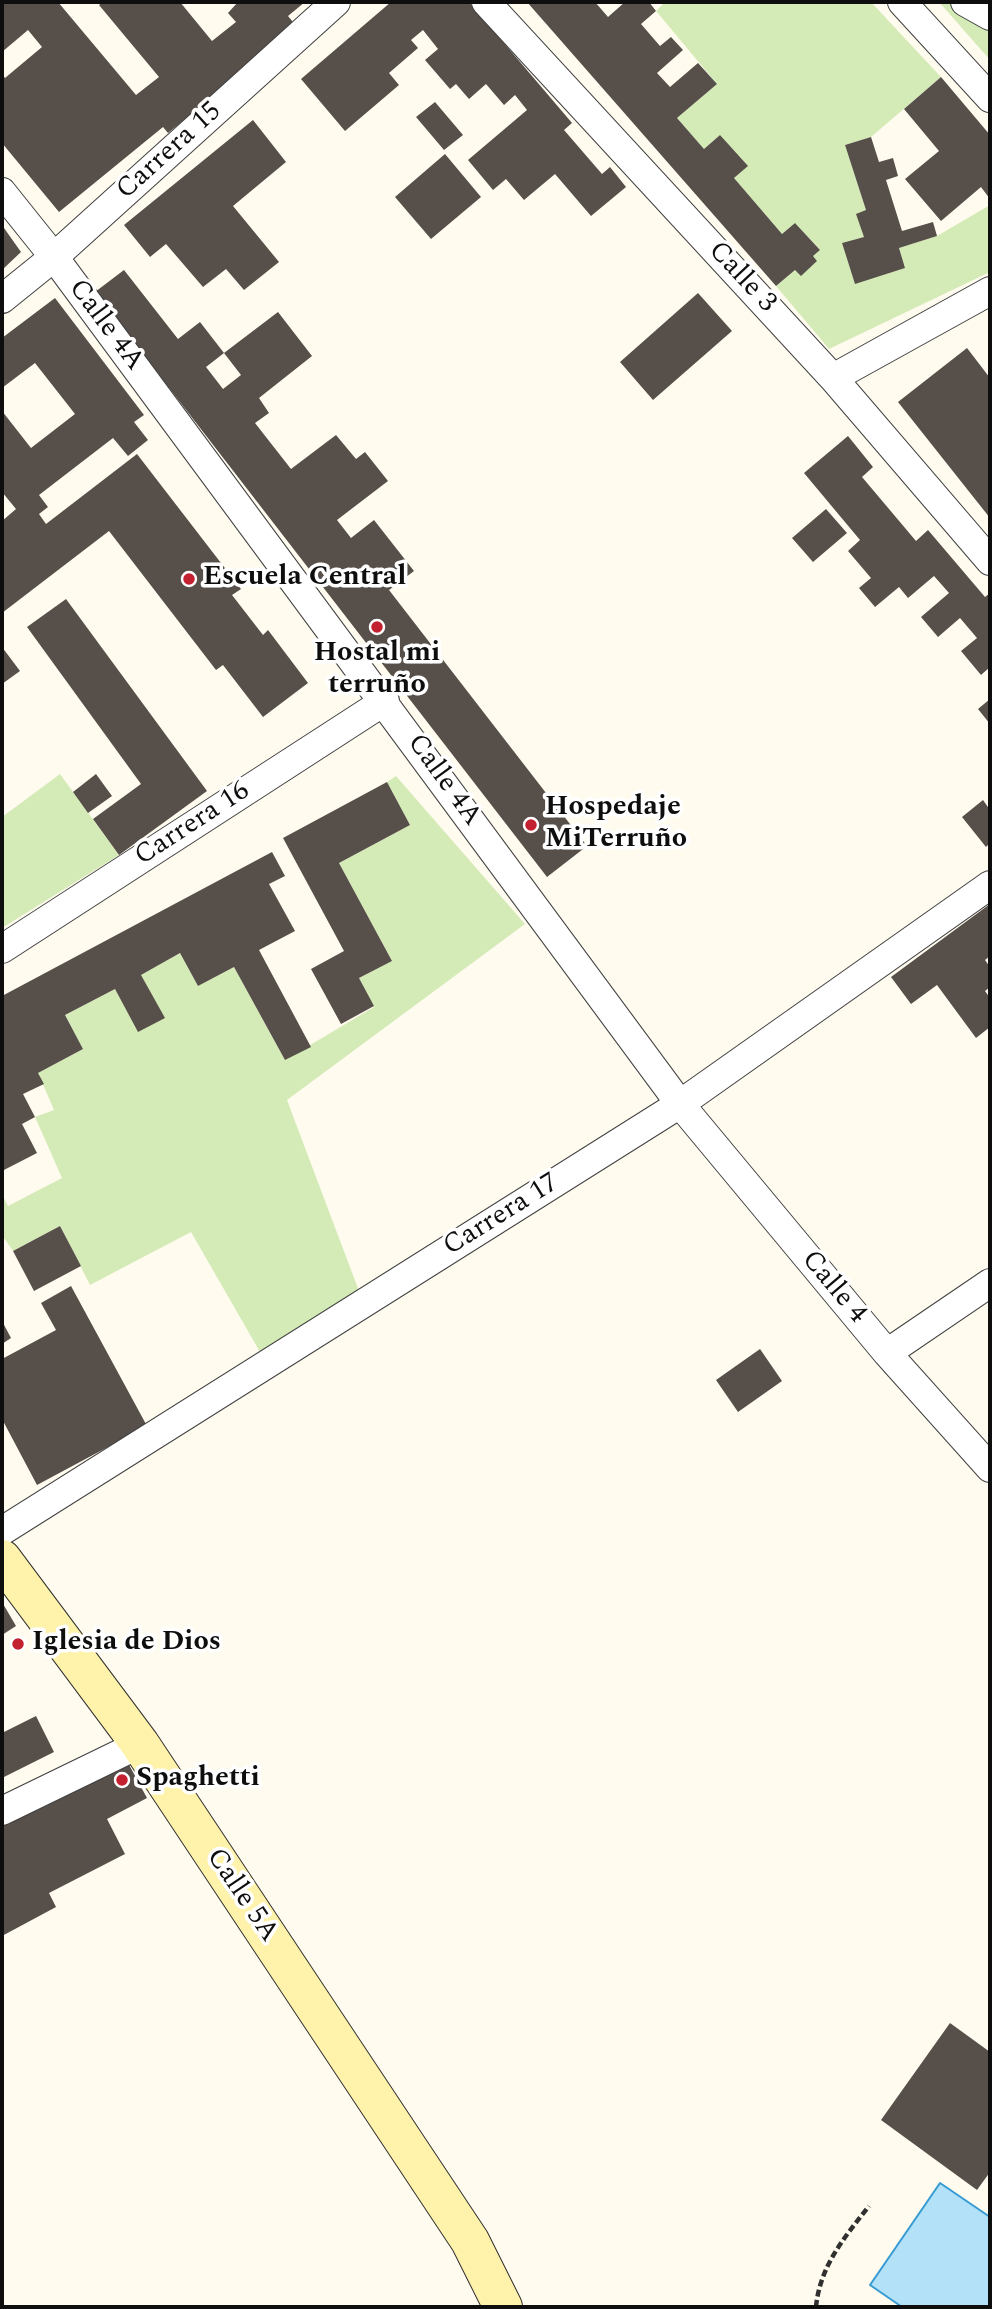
<!DOCTYPE html>
<meta charset="utf-8">
<style>
body{margin:0}
#map{position:relative;width:992px;height:2309px;overflow:hidden;background:#fffbef;font-family:Spectral,serif}
canvas{display:block}
.frame{position:absolute;inset:0;border:4px solid #0e0e0e;pointer-events:none}
</style>
<div id="map">
<canvas width="992" height="2309"></canvas>
<div class="frame"></div>
</div>
<script>
const context = document.querySelector('canvas').getContext('2d');
context.lineJoin = 'round';
function paint(path, color) { context.fillStyle = color; context.fill(path, 'evenodd'); }
function stroke(path, color, width, dash) { context.strokeStyle = color; context.lineWidth = width; context.lineCap = dash ? 'butt' : 'round'; context.setLineDash(dash || []); context.stroke(path); }
function drawText(font, color, halo, rows, align = 'center') {
  context.font = font + ' Spectral,serif'; context.lineWidth = 7; context.setLineDash([]); context.textBaseline = 'middle'; context.strokeStyle = halo; context.fillStyle = color; for (const [text, x, y, turn = 0] of rows) {
    context.save(); context.translate(x, y); context.rotate((+turn || 0) * Math.PI / 180); context.textAlign = isNaN(turn) ? turn : align; if (halo) context.strokeText(text, 0, 0); context.fillText(text, 0, 0); context.restore();
  }
}
const green = new Path2D(`
 M665 2H871L941 77 871 137 845 145 866 210 864 237 842 243 855 283 905 268 899 248 937 236 990 205V272L829 349 776 286 795 270 801 275 817 261 813 256 820 250 795 223 782 234 734 178 747 166 720 135 704 149 677 118 717 84 656 11Z
 M939 2H990V60Z
 M60 774 119 855 2 928V817Z
 M396 776 525 924 287 1100 362 1299 264 1359 191 1232 90 1285 60 1226 13 1251 2 1235V1194L8 1206 62 1178 35 1117 54 1110 38 1073 83 1049 65 1015 115 989 138 1031 164 1018 141 975 180 953 198 986 234 967 285 1060 374 1007 359 978 392 961 339 863 410 825 387 782Z`);
const water = new Path2D(`
 M940 2183 990 2217V2307H902L870 2285Z`);
const building = new Path2D(`
 M2 2H58L136 95 159 77 99 5 103 2H180L212 41 236 22 228 13 238 2H305L288 16 297 27 168 133 163 127 59 212 2 143V74L5 78 42 47 28 30 2 52Z
 M391 2H469L572 123 564 130 602 174 610 167 626 187 591 216 555 174 524 200 506 179 493 190 468 160 527 110 515 95 504 105 486 84 469 99 456 84 450 89 425 60 438 49 423 30 411 40 418 48 389 73 399 85 345 131 301 79Z
 M527 2H595L608 17 625 2H649L656 11 641 24 660 46 671 37 683 50 657 73 670 87 698 63 717 84 677 118 704 149 720 135 748 166 734 178 782 234 795 223 820 250 813 256 817 261 801 276 795 270 776 286Z
 M941 77 990 135V199L981 187 941 221 905 179 939 151 904 109Z
 M435 102 463 135 444 150 416 117Z
 M253 120 286 162 233 206 279 262 244 290 226 269 203 287 166 244 150 257 124 225Z
 M871 137 879 162 893 158 898 176 886 180 902 231 933 222 937 236 899 248 905 268 855 284 842 243 864 237 856 214 866 210 845 145Z
 M445 154 481 197 431 239 395 197Z
 M4 228 21 252 2 270V230Z
 M124 270 178 339 200 322 224 353 206 367 223 389 241 375 224 353 278 312 312 356 259 398 269 413 255 423 291 469 336 435 356 459 365 452 388 481 337 520 351 538 374 520 414 571 389 590 587 846 547 877 95 292Z
 M698 293 732 331 653 400 620 362Z
 M55 298 144 415 134 422 148 440 128 456 113 438 39 495 48 507 39 514 46 524 137 454 241 589 232 595 263 635 268 630 308 683 263 717 223 665 216 670 109 531 2 613V521L16 509 2 492V411L31 448 75 414 35 363 2 388V338Z
 M967 348 990 378V518L898 402Z
 M848 436 873 467 862 477 916 541 928 530 985 597 990 593V667L981 675 961 651 977 638 960 618 938 637 921 617 949 593 934 576 908 598 899 587 875 607 859 588 871 578 848 551 860 540 804 473Z
 M826 509 847 533 813 562 792 538Z
 M66 599 207 791 119 855 93 819 141 784 27 627Z
 M2 647 20 671 2 684Z
 M990 699V724L978 709Z
 M96 774 112 796 88 813 73 792Z
 M387 782 410 825 339 863 392 961 359 978 374 1006 341 1024 311 969 344 951 283 838Z
 M983 800 990 810V843L986 847 962 817Z
 M272 852 285 876 269 884 295 931 259 950 311 1047 285 1060 234 967 198 986 180 953 141 975 165 1018 138 1032 115 989 65 1015 83 1049 38 1073 44 1084 23 1094 35 1117 22 1124 37 1153 2 1171V996Z
 M990 904V956L985 960 990 967V987L985 991 990 998V1027L976 1038 937 985 911 1004 891 977Z
 M60 1226 81 1266 34 1291 13 1251Z
 M71 1286 147 1426 37 1485 2 1419V1359L56 1330 41 1303Z
 M2 1321 11 1338 2 1344Z
 M760 1349 782 1381 738 1412 716 1380Z
 M2 1602 16 1626 2 1635Z
 M36 1716 54 1752 2 1778V1733Z
 M127 1761 147 1798 107 1819 125 1854 49 1893 56 1907 2 1936V1826Z
 M950 2023 990 2052V2172L977 2190 881 2120Z`);
const path = new Path2D(`
 M816 2307C820 2266 844 2238 869 2206`);
const street = new Path2D(`
 M486 2 833 378 990 561
 M902 2 990 98
 M965 2 990 16
 M2 192 54 257 680 1104 887 1353 990 1468
 M2 299 54 257 336 2
 M833 378 990 291
 M2 949 385 701
 M887 1353 990 1283
 M2 1531 680 1104 990 885
 M2 1811 140 1744`);
const secondary = new Path2D(`
 M2 1559 140 1744 470 2241 503 2307`);
const markers = [
 [189,579,7,"#c32130"],
 [377,627,7,"#c32130"],
 [531,825,7,"#c32130"],
 [18,1644,7,"#c32130"],
 [122,1780,7,"#c32130"]
];
const streetNames = [
 ["Carrera 15",170,152,-42],
 ["Calle 3",741,278,47],
 ["Calle 4A",105,326,53],
 ["Calle 4A",443,781,54],
 ["Carrera 16",193,825,-33],
 ["Carrera 17",502,1216,-32],
 ["Calle 4",833,1288,50],
 ["Calle 5A",241,1896,56]
];
const poiNames = [
 ["Escuela Central",203,579],
 ["Hostal mi",377,655,"center"],
 ["terruño",377,687,"center"],
 ["Hospedaje",545,809],
 ["MiTerruño",545,841],
 ["Iglesia de Dios",32,1644],
 ["Spaghetti",136,1780]
];
paint(green, '#d5ebb7');
paint(water, '#b2e1f8');
stroke(water, '#369bd2', 2);
paint(building, '#574f4a');
stroke(street, '#414141', 30);
stroke(secondary, '#303030', 40);
stroke(path, '#303030', 4.5, [7, 3.5]);
stroke(street, '#fff', 28);
stroke(secondary, '#fff2aa', 38);
for (const [x, y, r, color] of markers) { const dot = new Path2D(); dot.arc(x, y, r, 0, 2 * Math.PI); context.fillStyle = color; context.fill(dot); stroke(dot, '#fff', 2.5); }
drawText('28px', '#0e0e0e', '#fff', streetNames);
drawText('bold 28px', '#0e0e0e', '#fff', poiNames, 'left');
</script>
